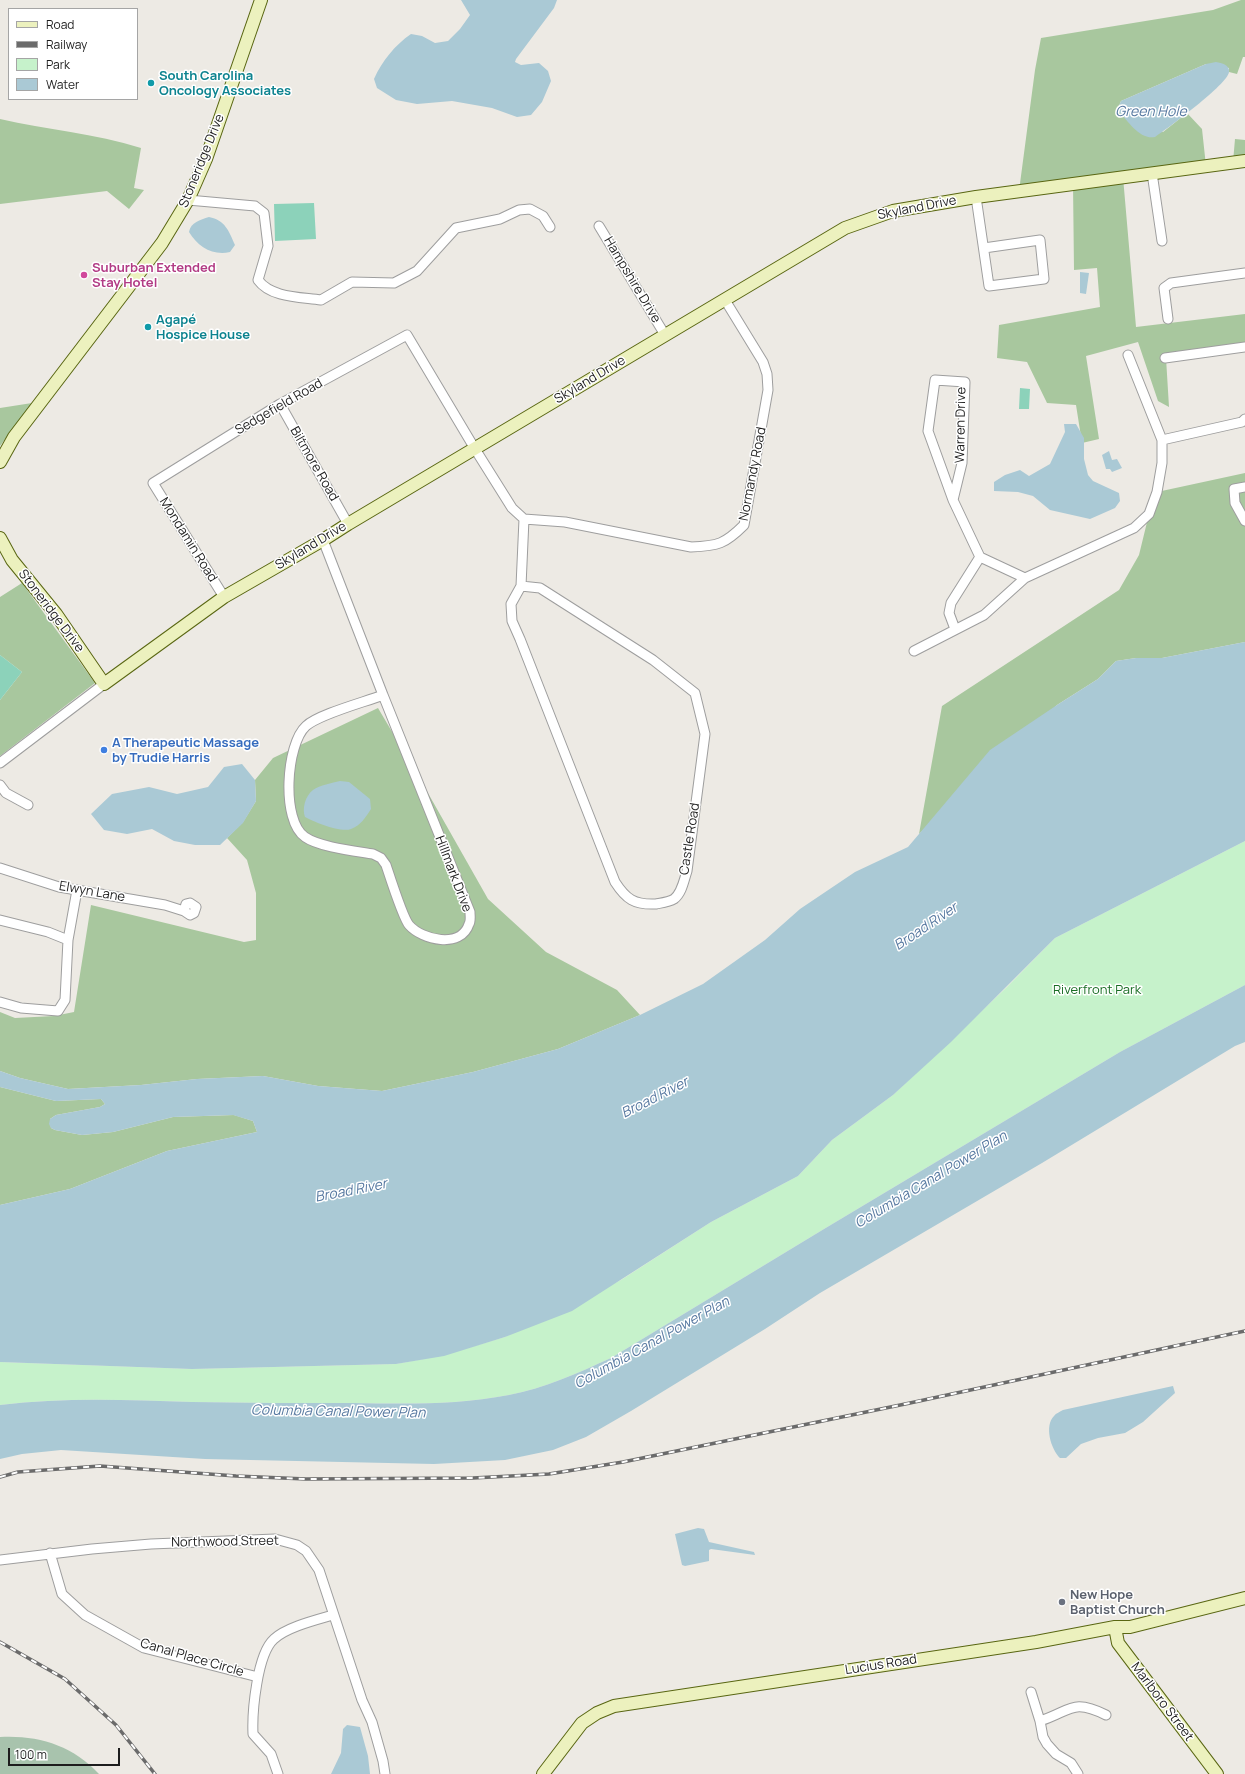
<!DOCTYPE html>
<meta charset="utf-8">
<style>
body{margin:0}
#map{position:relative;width:1245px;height:1774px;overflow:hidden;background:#edeae4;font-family:Manrope,sans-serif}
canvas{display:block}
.legend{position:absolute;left:8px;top:8px;width:130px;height:92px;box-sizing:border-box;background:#fff;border:1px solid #a5a5a5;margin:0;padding:5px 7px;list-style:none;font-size:12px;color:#1d1d1d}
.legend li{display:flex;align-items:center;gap:8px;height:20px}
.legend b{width:20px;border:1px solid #a5a5a5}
.scale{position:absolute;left:8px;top:1748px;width:112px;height:18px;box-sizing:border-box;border:2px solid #1d1d1d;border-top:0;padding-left:5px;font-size:12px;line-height:14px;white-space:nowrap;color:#1d1d1d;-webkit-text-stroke:3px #fff;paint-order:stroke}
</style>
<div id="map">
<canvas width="1245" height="1774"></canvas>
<ul class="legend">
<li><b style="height:5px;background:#ecf1be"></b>Road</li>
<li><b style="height:5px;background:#6b6b6b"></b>Railway</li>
<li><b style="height:11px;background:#c6f2cb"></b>Park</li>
<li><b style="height:11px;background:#aac9d5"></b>Water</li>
</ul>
<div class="scale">100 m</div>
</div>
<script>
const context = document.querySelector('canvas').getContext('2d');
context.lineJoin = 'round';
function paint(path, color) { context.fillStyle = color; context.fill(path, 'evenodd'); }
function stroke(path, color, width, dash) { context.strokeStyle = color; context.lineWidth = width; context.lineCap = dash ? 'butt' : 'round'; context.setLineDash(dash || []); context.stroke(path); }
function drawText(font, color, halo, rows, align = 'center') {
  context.font = font + ' Manrope,sans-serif'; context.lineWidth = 3; context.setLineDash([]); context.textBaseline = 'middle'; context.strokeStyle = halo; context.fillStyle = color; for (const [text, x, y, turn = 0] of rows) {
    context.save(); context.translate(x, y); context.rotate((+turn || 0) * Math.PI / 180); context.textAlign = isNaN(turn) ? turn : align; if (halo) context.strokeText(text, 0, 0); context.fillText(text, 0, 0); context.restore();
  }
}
const forest = new Path2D(`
 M1241 0H1245V57H1243L1237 74 1229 72V68L1206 64 1121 101 1118 108 1163 132 1187 113 1202 129 1206 166 1123 177 1136 327 1245 314V348L1166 358 1169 407 1158 401 1138 342 1086 356 1099 439 1082 443 1076 405 1047 403 1027 362 997 358 999 325 1100 307 1097 268 1074 270 1073 184 1019 191 1035 70 1041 38 1213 10Z
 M0 119C46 130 95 133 141 148L134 188 144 190 129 209 107 191 0 204Z
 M1235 139 1245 140V161L1233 162Z
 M32 403 0 446V408Z
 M1245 473V642L1162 658H1136L1116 661 1098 679 1057 705 919 834 942 706 1119 590 1139 555 1149 514 1157 492Z
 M22 583 95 683 0 756V700L22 672 0 655V597Z
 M378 708 420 779 488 899 546 952 617 990 640 1015 558 1049 473 1072 382 1091 318 1086 263 1076 197 1079 141 1085 68 1089 20 1078 0 1071V1012L15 1018 54 1016 74 1012 91 905 244 942 256 940V893L247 860 227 838 243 822 256 801 255 780 273 758Z
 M0 1087 56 1101 101 1099 105 1104 100 1107 56 1115 50 1119 51 1128 55 1130 82 1135 113 1132 173 1117 234 1115 253 1121 257 1132 167 1151 70 1189 0 1205Z`);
const cemetery = new Path2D(`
 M0 1737C38 1735 72 1745 99 1774H0Z`);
const park = new Path2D(`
 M1245 841V985L1120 1052 824 1229 611 1358C578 1373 545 1388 509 1395 458 1405 406 1404 354 1403 300 1403 246 1403 192 1402 128 1400 64 1397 0 1405V1362L192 1369 396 1364 444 1355 505 1337 621 1280 711 1222 798 1176 832 1140 893 1095 1007 987 1055 938Z`);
const pitch = new Path2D(`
 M314 203 316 239 275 241 274 204Z
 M1020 388 1030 389 1029 409H1019Z
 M0 655 22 672 0 700Z`);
const water = new Path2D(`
 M461 0H557L554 8 516 59 515 62 521 65 539 63 548 71 551 81 542 102 531 115 517 117 492 108 452 101 417 104 396 100 377 88 374 79C382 61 395 45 411 34L422 36 435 43 448 41 460 29 470 15Z
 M1216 62C1222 63 1230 65 1229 72 1228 84 1167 129 1155 137 1140 140 1129 122 1119 112L1118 108 1121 101 1206 64Z
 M209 217C225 220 229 231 235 245L230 252C213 256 198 247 189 232 191 222 200 220 209 217Z
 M1080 272 1089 273 1086 294 1080 293Z
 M1064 424H1076L1084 438V459L1088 475 1093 481 1119 493 1120 501 1115 508 1090 519 1050 510 1033 496 1018 492 994 491V482L1005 475 1020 470 1029 476 1050 464 1065 432Z
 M1109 451 1112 460 1117 459 1122 468 1112 472 1110 469H1106L1102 455Z
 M1245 642V841L1055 938 951 1042 893 1095 832 1140 798 1176 711 1222 572 1311 505 1337 444 1356 396 1364 192 1369 0 1362V1205L70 1189 167 1151 257 1132 253 1121 233 1115 173 1117 113 1132 82 1135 55 1130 51 1128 49 1124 50 1119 56 1115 100 1107 105 1104 101 1099 56 1101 0 1087V1071L20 1078 68 1089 141 1085 197 1079 263 1076 318 1086 382 1091 473 1072 558 1049 640 1015 703 984 765 940 800 909 855 872 908 847 990 750 1057 705 1098 679 1116 661 1136 658H1162Z
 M242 764 255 780 256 801 243 823 220 845H195L174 841 152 829 127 834 104 830 91 814 112 794 149 787 177 794 208 787 224 767Z
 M340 781 349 782 370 799 371 809C366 817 360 826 351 829 341 833 314 822 305 817 302 809 305 796 313 790 320 785 332 783 340 781Z
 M1245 985V1042L1235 1046 1042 1163 820 1293 765 1329 631 1411 586 1437 553 1450 505 1460 434 1464 205 1459 61 1450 22 1454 0 1459V1405C64 1397 128 1400 192 1402 246 1403 300 1403 354 1403 406 1404 458 1405 509 1395 545 1388 578 1373 611 1358L824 1229 1120 1052Z
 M1173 1386 1175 1393 1143 1422 1125 1433 1098 1438 1081 1444 1066 1458H1060C1051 1449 1044 1426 1054 1416 1056 1413 1060 1412 1063 1410Z
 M698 1528 704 1529 709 1542 754 1552 755 1555 711 1549 709 1550V1561L685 1566 682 1565 675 1534Z
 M347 1725 360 1727 368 1756 370 1774H331L341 1753 343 1729Z`);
const street = new Path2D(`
 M1152 173 1162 241
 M976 197 989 286 1044 279 1040 240 984 248
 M188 200 255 206 264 213 268 246 258 280C271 298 301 297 321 300L352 282 394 283 417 271 456 228 500 219 519 210 530 209 543 216 550 227
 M599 226 665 335
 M1168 319 1164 288 1171 283 1245 273
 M1165 358 1245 347
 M280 404 348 524
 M1162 440 1242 422 1245 419
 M1245 487 1234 489 1235 503 1245 521
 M953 500 928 431 935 380 965 382 962 463 953 500 980 557 1025 578
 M524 519 565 522 691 547C718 546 725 544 744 525L768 390 767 374 763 362 725 300
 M323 540 383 695
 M224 597 153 483 280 404 407 335 475 449 512 508 524 519 521 586 511 604 512 621 520 639 615 882C626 899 634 905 656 904 661 903 669 902 674 899 682 893 684 880 687 871L705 734 695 693 653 660 540 588 521 586
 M955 629 949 613 951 603 980 557
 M914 651 984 615 1025 578 1134 528 1149 514 1157 492 1162 463V440L1128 355
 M383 695 470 912C470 916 471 921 469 924 461 949 422 940 409 925 403 918 390 877 386 865L381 858 373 854C355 851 319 847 305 837 281 821 286 744 306 726 319 714 365 702 383 695Z
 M0 763 104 684
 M0 785 6 793 28 805
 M0 868 59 887 165 905 184 911 190 915 194 913 196 907 190 903 186 904 184 911
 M0 920 48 932 68 940 65 1000 58 1011 21 1008 0 1002
 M68 940 77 890
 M50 1553 62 1594 85 1615 144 1648 258 1677
 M0 1560 92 1549 151 1544 275 1539 297 1545 306 1551 319 1570 362 1700 372 1722 383 1761 385 1774
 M1031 1692 1040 1721 1043 1737 1047 1744 1056 1754 1071 1763 1078 1774
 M1040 1721C1071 1711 1072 1698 1106 1715
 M278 1774 271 1754 253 1734C252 1712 257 1654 274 1639 287 1627 316 1620 333 1615`);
const secondary = new Path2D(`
 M0 462 14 437 162 243 188 200 206 159 261 0
 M0 538 12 560 56 614 104 684 224 597 323 540 348 524 845 228 893 211 976 197 1245 161
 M1115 1627 1118 1643 1217 1774
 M543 1774 582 1723 597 1713 614 1706 1036 1642 1115 1627H1130L1245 1598`);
const rail = new Path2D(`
 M0 1477 18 1472 100 1466 236 1476 306 1479 473 1478 549 1474 623 1462 910 1403 1245 1331
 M0 1642 65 1679 116 1725 155 1774`);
const markers = [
 [151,83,4,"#0f9aa8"],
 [84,275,4,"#d1479c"],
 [148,327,4,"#0f9aa8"],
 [104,750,4,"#3f7fe0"],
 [1062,1602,4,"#6b7280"]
];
const cultureNames = [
 ["South Carolina",159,76],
 ["Oncology Associates",159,91],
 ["Agapé",156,320],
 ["Hospice House",156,335]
];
const streetNames = [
 ["Stoneridge Drive",202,161,-68],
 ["Skyland Drive",917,208,-11],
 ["Hampshire Drive",632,280,59],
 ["Skyland Drive",590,380,-31],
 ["Sedgefield Road",279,407,-30],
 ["Warren Drive",961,425,-89],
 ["Biltmore Road",314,464,60],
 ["Normandy Road",753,474,-79],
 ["Mondamin Road",188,540,58],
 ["Skyland Drive",311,546,-31],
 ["Stoneridge Drive",51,611,53],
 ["Castle Road",690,839,-81],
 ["Hillmark Drive",453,874,69],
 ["Elwyn Lane",92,892,10],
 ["Northwood Street",225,1542,-1],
 ["Canal Place Circle",192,1658,16],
 ["Lucius Road",881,1665,-9],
 ["Marlboro Street",1162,1702,53]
];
const hotelNames = [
 ["Suburban Extended",92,268],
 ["Stay Hotel",92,283]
];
const shopNames = [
 ["A Therapeutic Massage",112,743],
 ["by Trudie Harris",112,758]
];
const parkNames = [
 ["Riverfront Park",1097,990]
];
const worshipNames = [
 ["New Hope",1070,1595],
 ["Baptist Church",1070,1610]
];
const waterNames = [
 ["Green Hole",1151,112],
 ["Broad River",926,927,-34],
 ["Broad River",655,1098,-27],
 ["Columbia Canal Power Plan",931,1180,-31],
 ["Broad River",351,1191,-11],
 ["Columbia Canal Power Plan",652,1343,-29],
 ["Columbia Canal Power Plan",338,1412,1]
];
paint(forest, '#a8c79e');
paint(cemetery, '#a8c3ad');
paint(park, '#c6f2cb');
paint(pitch, '#8cd2ba');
paint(water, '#aac9d5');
stroke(street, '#9e9e9e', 11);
stroke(secondary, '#596612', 14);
stroke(street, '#fff', 9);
stroke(secondary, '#ecf1be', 12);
stroke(rail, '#6b6b6b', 3.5);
stroke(rail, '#fff', 2, [6]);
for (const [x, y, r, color] of markers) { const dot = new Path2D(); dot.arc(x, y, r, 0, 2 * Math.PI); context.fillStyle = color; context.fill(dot); stroke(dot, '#fff', 1.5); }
drawText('bold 13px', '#0d838f', '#fff', cultureNames, 'left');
drawText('13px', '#1d1d1d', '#fff', streetNames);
drawText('bold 13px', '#b23c85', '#fff', hotelNames, 'left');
drawText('bold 13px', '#366cbe', '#fff', shopNames, 'left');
drawText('13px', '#196d24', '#fff', parkNames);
drawText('bold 13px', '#5b616d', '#fff', worshipNames, 'left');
drawText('italic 14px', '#5678a0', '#fff', waterNames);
</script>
